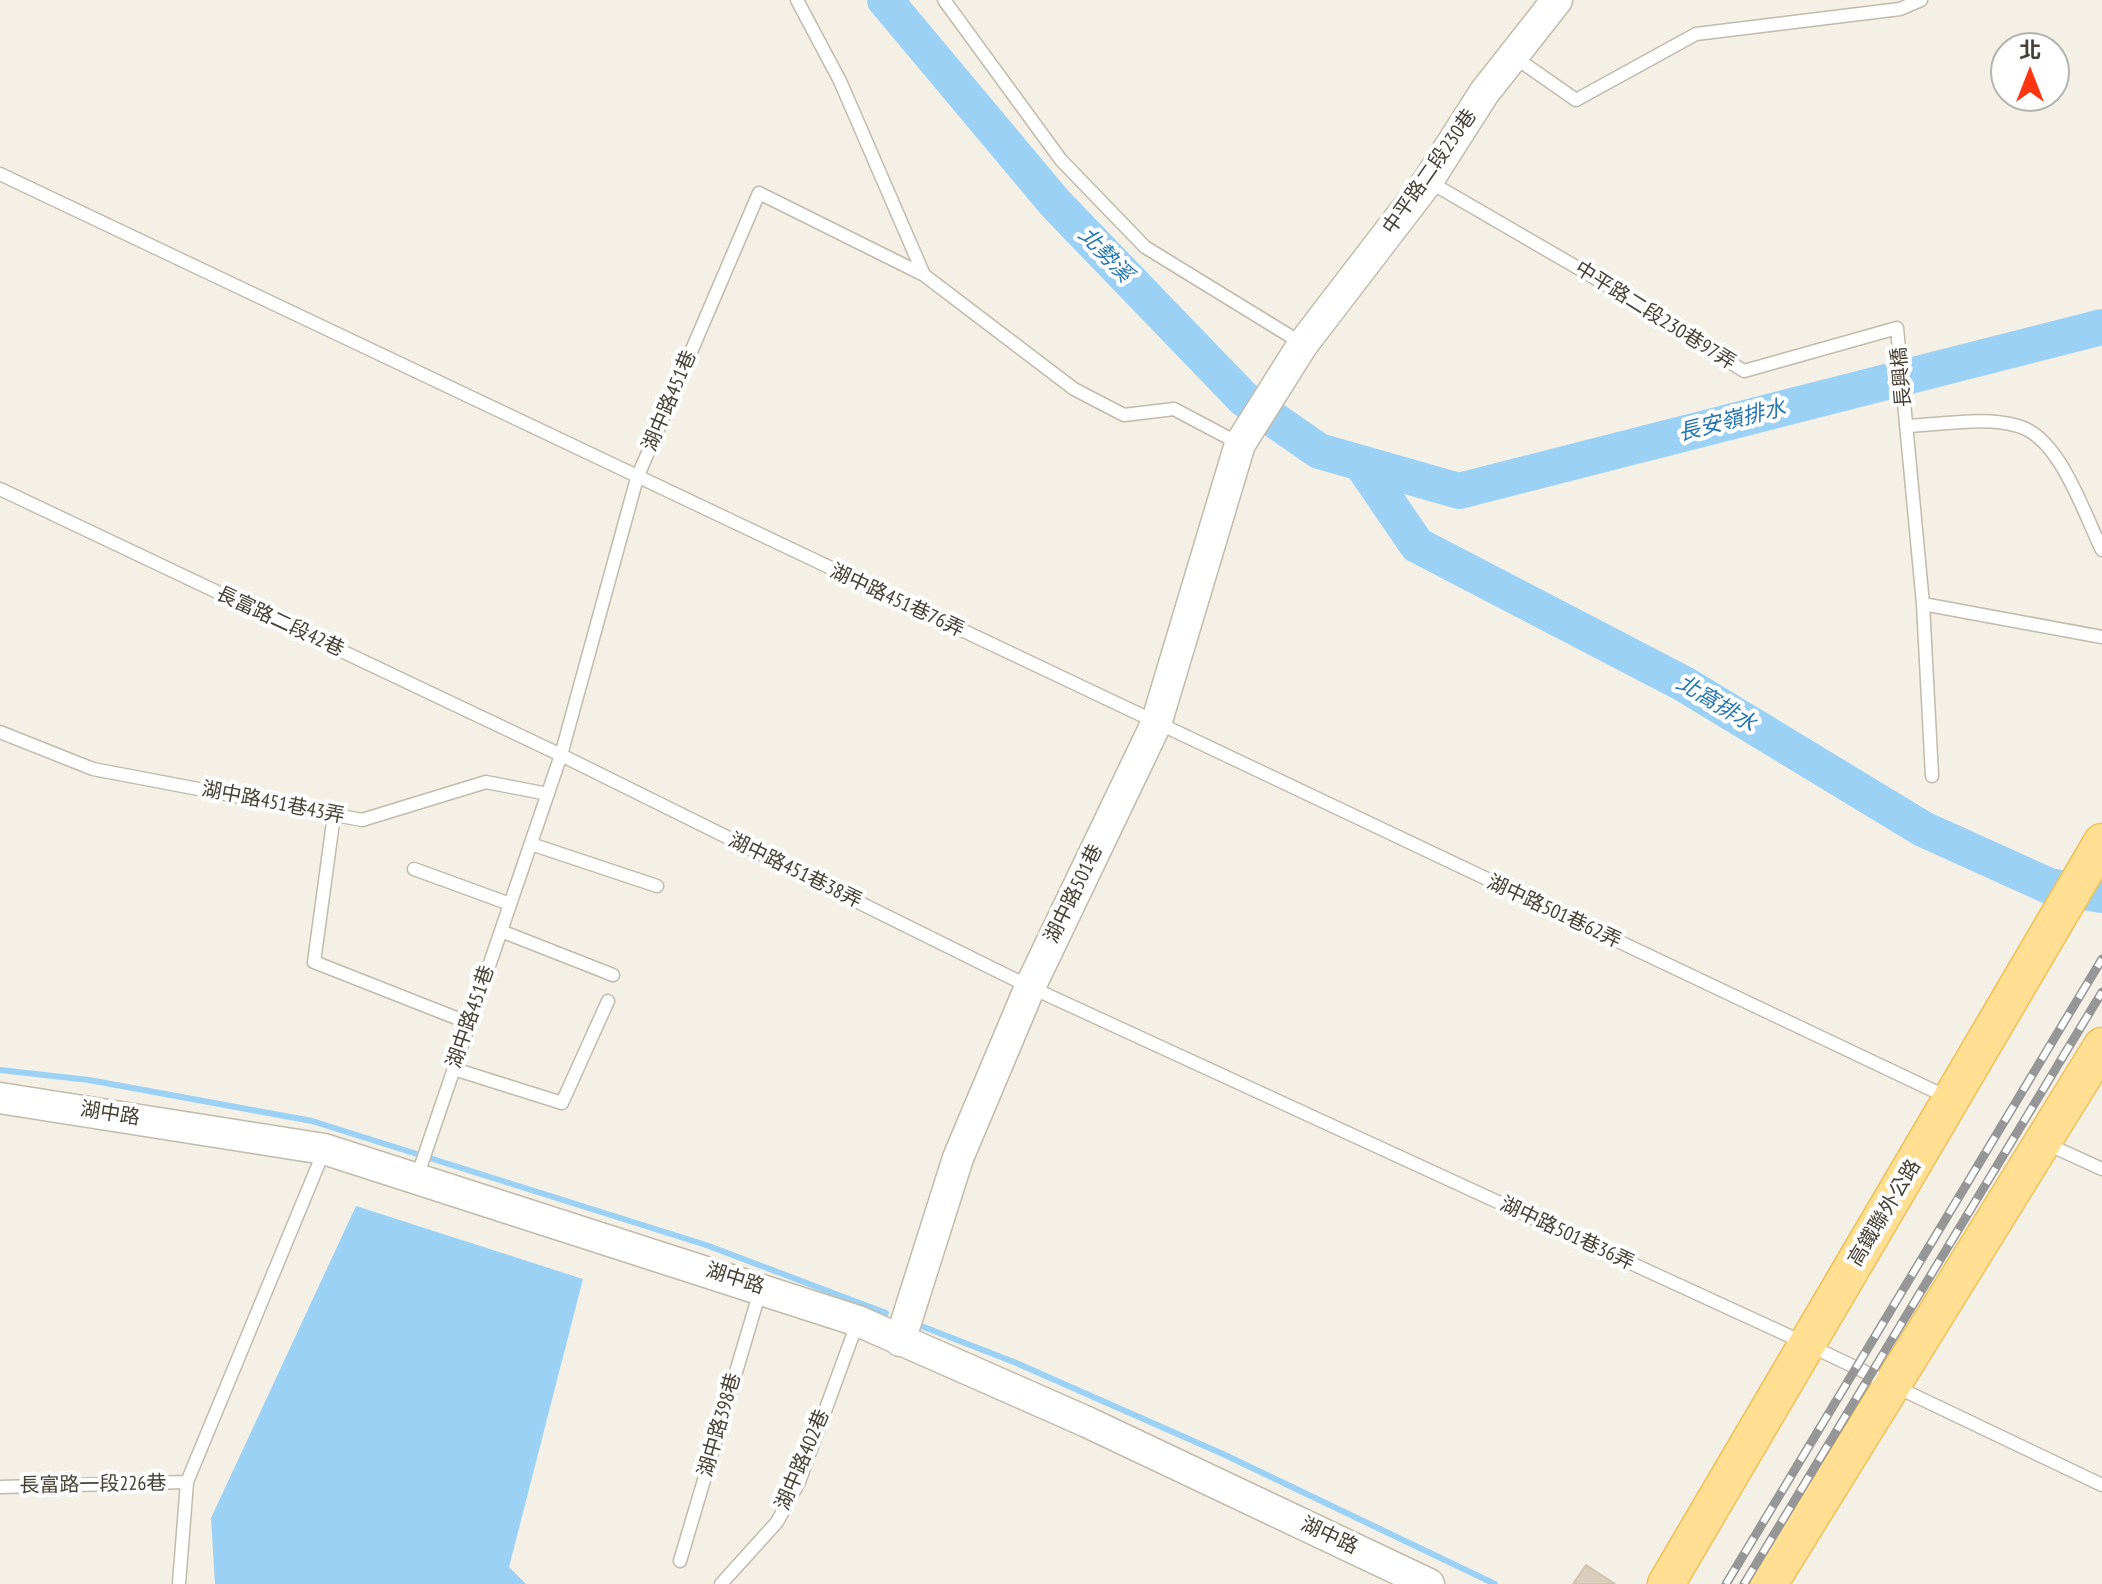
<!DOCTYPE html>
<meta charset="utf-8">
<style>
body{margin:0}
#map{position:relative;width:2102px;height:1584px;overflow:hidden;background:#f4f0e5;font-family:"PT Sans Narrow","Noto Sans TC",sans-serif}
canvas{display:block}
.north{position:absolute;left:1990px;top:32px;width:80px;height:80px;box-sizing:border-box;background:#fff;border:2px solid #b5b3ae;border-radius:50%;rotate:0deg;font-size:22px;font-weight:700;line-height:32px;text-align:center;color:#474034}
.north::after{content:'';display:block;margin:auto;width:28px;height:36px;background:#ff3411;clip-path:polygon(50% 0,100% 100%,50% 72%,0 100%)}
</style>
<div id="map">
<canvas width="2102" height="1584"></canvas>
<div class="north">北</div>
</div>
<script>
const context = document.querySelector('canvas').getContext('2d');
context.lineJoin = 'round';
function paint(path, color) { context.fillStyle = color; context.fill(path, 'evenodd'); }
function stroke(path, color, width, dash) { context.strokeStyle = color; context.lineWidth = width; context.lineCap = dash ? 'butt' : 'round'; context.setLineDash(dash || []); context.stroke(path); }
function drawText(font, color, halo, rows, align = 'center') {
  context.font = font + ' "PT Sans Narrow","Noto Sans TC",sans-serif'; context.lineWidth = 8; context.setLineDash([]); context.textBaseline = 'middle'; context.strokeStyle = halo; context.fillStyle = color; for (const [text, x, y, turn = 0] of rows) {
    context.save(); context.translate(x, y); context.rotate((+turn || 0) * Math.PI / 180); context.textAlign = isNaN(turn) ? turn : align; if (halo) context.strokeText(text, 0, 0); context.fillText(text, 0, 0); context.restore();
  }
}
const water = new Path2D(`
 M356 1206 583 1279 509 1567 526 1584H215L211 1518Z`);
const stream = new Path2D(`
 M0 1070 89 1080 312 1121 706 1245 886 1313
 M921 1326 1014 1362 1223 1454 1495 1584`);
const river = new Path2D(`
 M885 0 1055 203 1244 399 1319 451 1459 491 2102 327
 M1363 466 1417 545 1684 684 1923 829 2049 886 2102 895`);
const building = new Path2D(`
 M1586 1565 1615 1584H1573Z`);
const service = new Path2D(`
 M797 0 840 81 924 275
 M944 0 1061 160 1145 247 1303 344
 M1513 56 1576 100 1696 34 1900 9 1921 0
 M0 174 1949 1098
 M1428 181 1590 275 1744 371 1897 328 1923 604 2102 637
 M1906 426C1941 425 1984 416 2018 426 2060 437 2084 514 2102 550
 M0 489 561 755 1030 987 1796 1339 2102 1485
 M1923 604 1932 776
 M0 732 93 769 362 820 486 782 548 794
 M334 815 314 962 469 1023
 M531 844 657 886
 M414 869 510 904
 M501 931 613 975
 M454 1069 562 1103 608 1001
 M2047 1144 2102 1169
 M417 1177 561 755 637 478 759 193 924 275 1074 389 1124 415 1174 409 1240 444
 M0 1487 187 1482
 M680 1561 760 1291
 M179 1584 187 1482 324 1151
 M721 1584 777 1522 799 1482 858 1321`);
const tertiary = new Path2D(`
 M0 1098 324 1149 858 1321 1087 1422 1429 1584
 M900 1341 958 1158 1030 987 1156 724 1240 444 1303 344 1428 181 1484 93 1557 0`);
const primary = new Path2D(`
 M1666 1584 2102 842
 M1769 1584 2102 1046`);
const rail = new Path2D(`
 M1726 1584 2102 959
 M1744 1584 2102 992`);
const streetNames = [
 ["中平路二段230巷",1430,172,-55],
 ["中平路二段230巷97弄",1655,316,32],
 ["長興橋",1902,377,-95],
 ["湖中路451巷",670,401,-67],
 ["湖中路451巷76弄",897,601,25],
 ["長富路二段42巷",280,622,25],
 ["湖中路451巷43弄",273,803,11],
 ["湖中路451巷38弄",795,871,26],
 ["湖中路501巷",1074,894,-64],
 ["湖中路501巷62弄",1554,912,25],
 ["湖中路451巷",471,1017,-71],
 ["湖中路",110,1114,9],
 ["高鐵聯外公路",1885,1213,-59],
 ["湖中路501巷36弄",1567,1234,25],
 ["湖中路",735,1279,18],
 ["湖中路398巷",720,1425,-74],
 ["湖中路402巷",803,1460,-67],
 ["長富路一段226巷",93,1485,-1],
 ["湖中路",1329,1536,25]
];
const waterNames = [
 ["北勢溪",1105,255,46],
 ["長安嶺排水",1732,421,-14],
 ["北窩排水",1716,704,31]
];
paint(water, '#9cd1f6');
stroke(stream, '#9cd1f6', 6);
stroke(river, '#9cd1f6', 36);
paint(building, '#dacebd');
stroke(building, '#d2c3ac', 2);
stroke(service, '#c3baaa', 15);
stroke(tertiary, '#c3baaa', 33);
stroke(primary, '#edc15a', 39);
stroke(service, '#fff', 12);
stroke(tertiary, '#fff', 30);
stroke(primary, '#ffe093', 36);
stroke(rail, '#969696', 9);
stroke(rail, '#fff', 6, [18]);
drawText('20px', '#474034', '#fff', streetNames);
drawText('italic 22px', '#2477b2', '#fff', waterNames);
</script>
